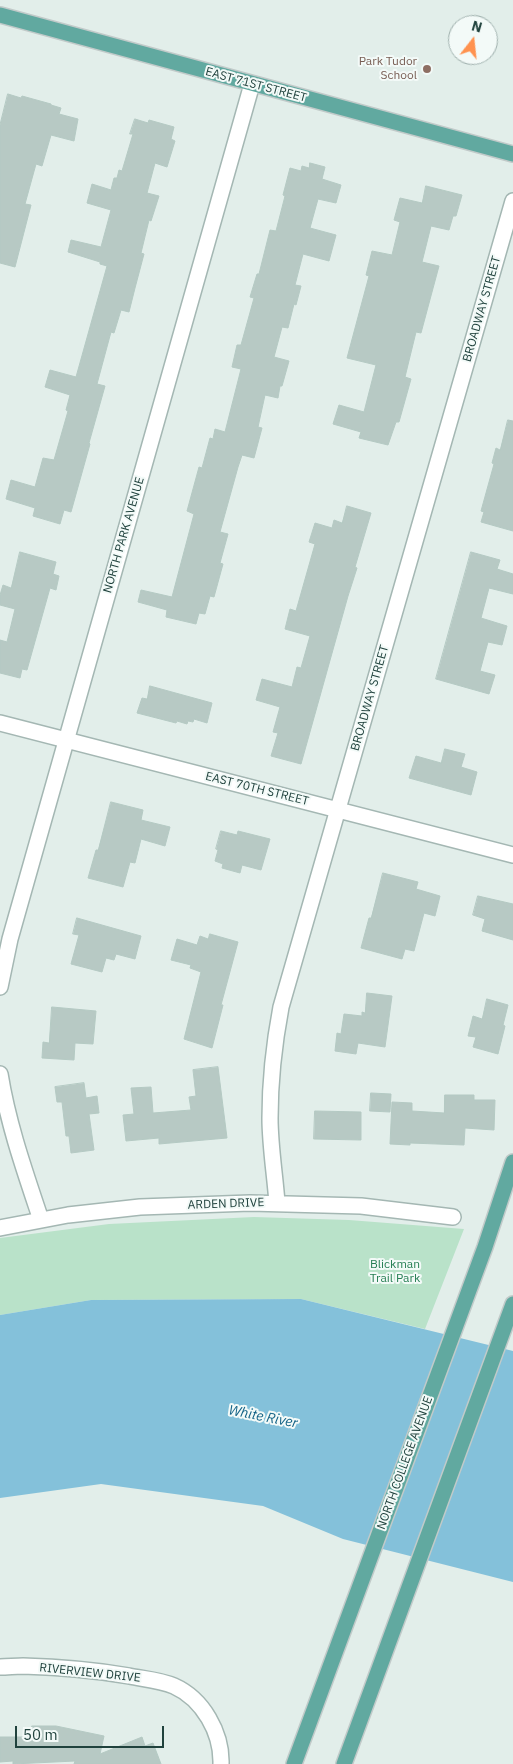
<!DOCTYPE html>
<style>
body{margin:0}
#map{position:relative;width:513px;height:1764px;overflow:hidden;background:#e2eeea;font-family:"IBM Plex Sans",sans-serif}
canvas{display:block}
.north{position:absolute;left:448px;top:15px;width:50px;height:50px;box-sizing:border-box;background:#f3faf8;border:1px solid #9fb0ad;border-radius:50%;rotate:16deg;font-size:14px;font-weight:700;line-height:20px;text-align:center;color:#20423d}
.north::after{content:'';display:block;margin:auto;width:18px;height:22px;background:#ff924f;clip-path:polygon(50% 0,100% 100%,50% 72%,0 100%)}
.scale{position:absolute;left:15px;top:1726px;width:149px;height:22px;box-sizing:border-box;border:2px solid #20423d;border-top:0;padding-left:6px;font-size:15px;line-height:18px;white-space:nowrap;color:#20423d;-webkit-text-stroke:4px #f3faf8;paint-order:stroke}
</style>
<div id="map">
<canvas width="513" height="1764"></canvas>
<div class="north">N</div>
<div class="scale">50 m</div>
</div>
<script>
const context = document.querySelector('canvas').getContext('2d');
context.lineJoin = 'round';
function paint(path, color) { context.fillStyle = color; context.fill(path, 'evenodd'); }
function stroke(path, color, width, dash) { context.strokeStyle = color; context.lineWidth = width; context.lineCap = dash ? 'butt' : 'round'; context.setLineDash(dash || []); context.stroke(path); }
function drawText(font, color, halo, rows, align = 'center') {
  context.font = font + ' "IBM Plex Sans",sans-serif'; context.lineWidth = 4; context.setLineDash([]); context.textBaseline = 'middle'; context.strokeStyle = halo; context.fillStyle = color; for (const [text, x, y, turn = 0] of rows) {
    context.save(); context.translate(x, y); context.rotate((+turn || 0) * Math.PI / 180); context.textAlign = isNaN(turn) ? turn : align; if (halo) context.strokeText(text, 0, 0); context.fillText(text, 0, 0); context.restore();
  }
}
const green = new Path2D(`
 M254 1217 349 1220 464 1229 425 1329 301 1299 91 1300 0 1315V1238L109 1224Z`);
const water = new Path2D(`
 M301 1299 513 1351V1582L343 1539 263 1506 101 1484 0 1498V1315L91 1300Z`);
const building = new Path2D(`
 M8 94 21 98 22 96 51 104V105L61 108 59 114 78 119 74 141 51 135 42 166 36 164 25 204 31 205 15 267 0 263V125Z
 M135 119 148 123 149 120 174 127 171 139 175 141 167 167 155 163 147 193 159 196 151 221 149 220 141 253 144 254 135 288 129 312 121 310 114 333 111 332 97 384 105 386 89 443 90 444 71 512 64 510 60 524 33 516 35 508 6 499 11 480 35 487 43 458 54 460 68 411 66 410 70 395 45 387 50 370 76 377 107 266 100 264V262L68 252 71 240 101 247 111 210 87 203 92 184 111 190 114 178H117L119 170 122 171 133 134H130Z
 M310 163 325 167 322 179 341 185 336 203 318 199 310 228 336 235 329 261 303 254 295 285 301 286 296 305 294 304 288 328 282 327 274 357 289 361 282 386H280L278 398 265 395 258 427 262 428 254 458 242 455 238 467 220 532 228 534 220 563 223 564 214 597 210 596 205 614 199 613 196 624 166 617 167 610 138 602 141 590 172 597 194 514 187 511 199 467 202 468 210 438 213 439 215 429 225 432 241 369 232 367 237 345H241L254 298 250 297 257 274H259L270 230 276 231 285 196 283 195 290 168 301 171 302 166 309 168Z
 M426 186 462 195 456 216H453L449 230 431 226 422 262 439 266 421 333 416 332 405 377 411 379 399 422H396L388 445 359 438 361 432 333 424 339 405 364 412 376 365 347 358 369 276 366 275 372 251 392 255 400 222 394 220 400 198 422 203Z
 M508 420 513 421V531L481 522 484 512 481 511 494 464 492 463 496 448 500 450Z
 M347 506 371 513 355 567 357 568 348 596 301 764 271 756 278 733 273 732 280 707 256 700 262 679 292 687 297 667 301 668 310 636 285 629 290 609 296 611 315 544 309 542 315 523 332 528 334 520 342 523Z
 M20 552 56 562 53 574 59 576 56 590 50 588 27 670 22 669 20 678 0 673V640L7 642 15 609 0 605V595L3 585 11 588Z
 M471 552 500 560 497 569 513 574V594L489 588 481 618 507 626 502 645 488 642 480 671 495 675 489 694 436 679Z
 M150 686 212 703 207 723 194 719 193 722 188 721 187 724 177 721 176 723 137 713 142 698 147 699Z
 M445 749 465 754 461 767 477 772 471 795 409 778 416 756 441 763Z
 M111 802 143 810 141 820 170 827 165 846 141 839 135 863 130 862 123 887 88 878 96 850H98Z
 M221 831 237 835 238 831 270 839 261 870 242 865 240 873 222 868 223 864 215 861 218 850 216 849Z
 M383 873 418 882 416 889 440 896 435 916 424 913 414 951 405 949 402 959 361 948 369 918H371Z
 M478 896 513 904V940L482 931 485 919 473 915Z
 M77 918 141 936 135 959 116 954 114 960 106 958 102 972 71 964 79 935 73 934Z
 M210 934 238 942 221 1005H223L212 1048 184 1039 201 972 190 968 191 965 171 960 177 939 197 945 200 936 208 939Z
 M367 993 392 996 385 1047 358 1043 356 1054 335 1051 337 1033 341 1034 344 1014 362 1016V1012L365 1013Z
 M487 999 508 1005 503 1025 505 1026 498 1054 473 1047 476 1037 468 1036 473 1016 482 1019Z
 M52 1007 96 1011 93 1044 75 1043 74 1060 42 1058 43 1042 49 1043Z
 M218 1067 227 1138 159 1144V1138L126 1141 123 1115 134 1114 131 1088 151 1087 153 1113 191 1110 189 1097 196 1096 193 1070Z
 M84 1083 86 1098 97 1096 99 1113 89 1114 94 1150 71 1153 69 1136H66L62 1102H57L55 1087Z
 M371 1093 391 1094 390 1112 370 1111Z
 M445 1095H474V1100H495L494 1130 465 1128 464 1145 410 1143V1145L390 1144 392 1102 412 1103V1111L444 1113Z
 M315 1111 361 1112V1140L314 1139Z
 M32 1726H56L104 1736 100 1754 142 1737 145 1746 153 1743 161 1764H74L75 1761 13 1764V1761L0 1762V1737H33Z`);
const minor = new Path2D(`
 M0 723 513 855
 M0 987 10 939 252 84
 M0 1074C8 1124 25 1172 41 1220
 M277 1203C275 1175 270 1146 270 1118 270 1081 274 1044 281 1007L513 201
 M0 1228 68 1215 140 1207 250 1203 361 1206 453 1217
 M0 1667C8 1667 15 1666 23 1666 58 1667 95 1670 129 1676 144 1679 160 1680 174 1686 203 1699 222 1733 221 1764`);
const major = new Path2D(`
 M0 15 513 154
 M294 1764 485 1247 513 1162
 M344 1764 513 1304`);
const markers = [
 [427,69,5,"#8d6e63"]
];
const educationNames = [
 ["Park Tudor",417,62],
 ["School",417,76]
];
const streetNames = [
 ["EAST 71ST STREET",256,85,15],
 ["BROADWAY STREET",482,309,-74],
 ["NORTH PARK AVENUE",124,535,-74],
 ["BROADWAY STREET",370,698,-74],
 ["EAST 70TH STREET",257,789,14],
 ["ARDEN DRIVE",226,1204,-2],
 ["NORTH COLLEGE AVENUE",405,1463,-70],
 ["RIVERVIEW DRIVE",90,1673,6]
];
const parkNames = [
 ["Blickman",395,1265],
 ["Trail Park",395,1279]
];
const waterNames = [
 ["White River",263,1417,11]
];
paint(green, '#b9e2c9');
paint(water, '#84c1da');
paint(building, '#b7c9c4');
stroke(building, '#b4c9c3', 1);
stroke(minor, '#a4b7b3', 18);
stroke(major, '#c1cac9', 18);
stroke(minor, '#fff', 15);
stroke(major, '#61a9a0', 15);
for (const [x, y, r, color] of markers) { const dot = new Path2D(); dot.arc(x, y, r, 0, 2 * Math.PI); context.fillStyle = color; context.fill(dot); stroke(dot, '#f3faf8', 2); }
drawText('12px', '#785e54', '#f3faf8', educationNames, 'right');
drawText('12px', '#20423d', '#f3faf8', streetNames);
drawText('12px', '#257e53', '#f3faf8', parkNames);
drawText('italic 14px', '#126286', '#f3faf8', waterNames);
</script>
